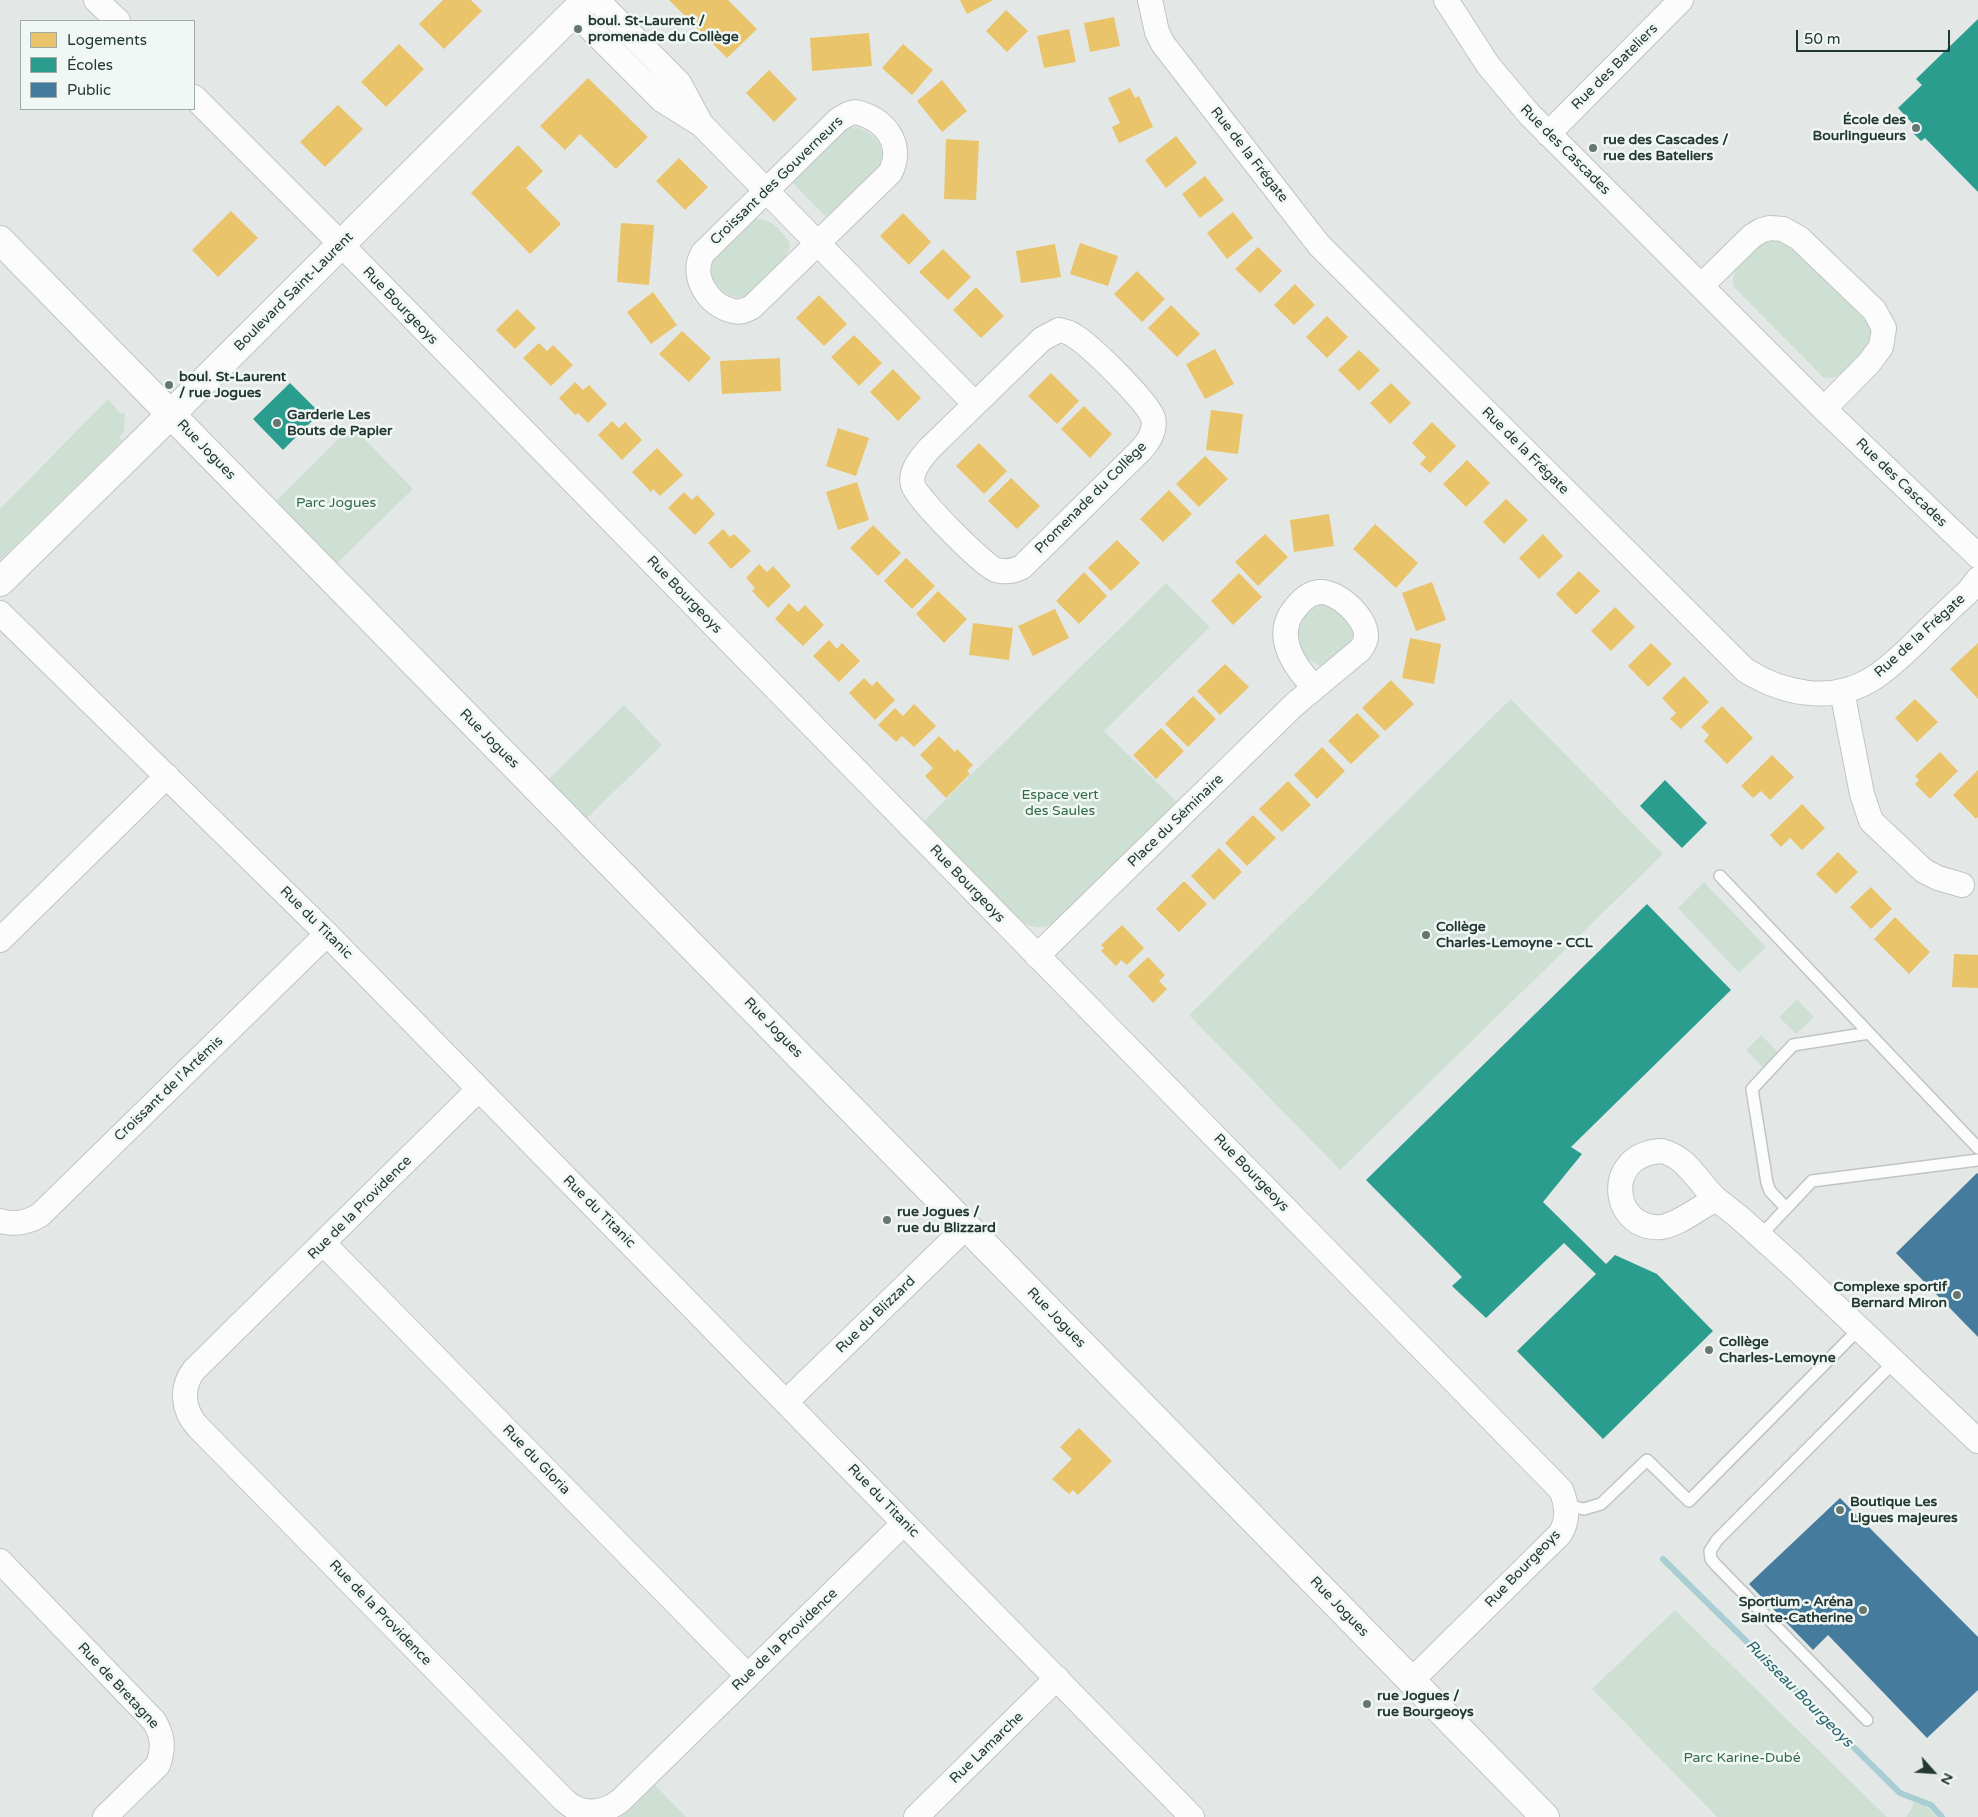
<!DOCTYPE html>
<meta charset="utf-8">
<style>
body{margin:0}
#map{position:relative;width:1978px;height:1817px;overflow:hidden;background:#e3e8e6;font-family:"Varela Round",sans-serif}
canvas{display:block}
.legend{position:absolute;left:20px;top:20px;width:175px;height:90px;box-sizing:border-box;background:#f1f7f4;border:1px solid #9faba6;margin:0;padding:6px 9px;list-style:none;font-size:15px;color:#233832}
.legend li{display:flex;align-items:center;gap:10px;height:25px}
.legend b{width:25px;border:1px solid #9faba6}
.north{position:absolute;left:1908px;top:1747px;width:50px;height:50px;-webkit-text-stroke:4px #f1f7f4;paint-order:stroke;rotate:116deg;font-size:14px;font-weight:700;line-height:20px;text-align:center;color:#233832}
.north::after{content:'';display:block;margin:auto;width:18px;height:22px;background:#233832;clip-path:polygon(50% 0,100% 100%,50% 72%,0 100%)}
.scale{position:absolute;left:1796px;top:30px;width:154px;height:22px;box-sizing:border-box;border:2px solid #233832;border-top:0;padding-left:6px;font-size:15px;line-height:18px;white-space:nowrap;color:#233832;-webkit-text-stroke:4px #f1f7f4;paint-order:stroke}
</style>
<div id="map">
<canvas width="1978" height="1817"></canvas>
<ul class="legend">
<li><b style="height:14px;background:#e9c46a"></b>Logements</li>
<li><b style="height:14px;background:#2a9d8f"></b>Écoles</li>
<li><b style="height:14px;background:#457b9d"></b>Public</li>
</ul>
<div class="north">N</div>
<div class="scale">50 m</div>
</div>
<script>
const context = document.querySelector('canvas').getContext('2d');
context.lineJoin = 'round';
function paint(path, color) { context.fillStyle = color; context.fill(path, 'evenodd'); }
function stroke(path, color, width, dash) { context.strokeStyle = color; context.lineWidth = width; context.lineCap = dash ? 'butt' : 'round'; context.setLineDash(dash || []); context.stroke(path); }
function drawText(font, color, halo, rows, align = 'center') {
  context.font = font + ' "Varela Round",sans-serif'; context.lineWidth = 5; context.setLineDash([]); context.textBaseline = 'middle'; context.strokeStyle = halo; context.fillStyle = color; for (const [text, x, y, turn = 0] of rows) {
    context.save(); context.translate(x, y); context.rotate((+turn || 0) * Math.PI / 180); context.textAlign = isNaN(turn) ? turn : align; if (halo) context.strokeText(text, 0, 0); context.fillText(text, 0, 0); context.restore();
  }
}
const green = new Path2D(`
 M856 127C873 132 885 145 882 163L831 214 826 217 792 182 843 131 849 128Z
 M756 219C766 219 772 222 779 229 783 234 789 239 790 245 791 257 753 295 742 297 733 299 724 293 718 286 710 277 708 270 713 259L750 222Z
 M1778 239 1792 247 1868 323C1870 329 1872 335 1870 342 1867 351 1848 370 1840 375 1835 378 1830 378 1824 378L1733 286C1730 263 1757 242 1778 239Z
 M108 399 121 414 123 412 125 414 124 432 119 437 123 440 0 560V509Z
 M352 426 413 489 335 565 274 503Z
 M1166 583 1210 627 1104 731 1177 802 1054 923C1042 930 1033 928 1021 922L923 822Z
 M1324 603C1334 608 1354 622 1353 635 1353 644 1330 661 1322 666 1287 655 1290 612 1324 603Z
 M1511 699 1663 854 1340 1170 1189 1015Z
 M624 705 662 745 585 820 547 781Z
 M1704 882 1766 947 1739 973 1678 908Z
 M1797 999 1814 1017 1796 1034 1779 1017Z
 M1761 1035 1779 1053 1764 1069 1746 1050Z
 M1675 1610 1887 1817H1717L1592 1689Z
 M654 1784 686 1817H620L635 1805Z
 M1915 1795 1937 1817H1906L1912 1808Z`);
const homes = new Path2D(`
 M443 0H471L482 11 444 49 419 24Z
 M669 0H728L757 29 727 58Z
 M960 0H993L967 14Z
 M1006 10 1028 31 1007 52 986 31Z
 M1114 17 1120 46 1090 52 1084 23Z
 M1069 29 1076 62 1044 68 1037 36Z
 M869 33 872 66 812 71 810 38Z
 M399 44 424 69 386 107 361 82Z
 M903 44 933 70 912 95 882 68Z
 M769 70 797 99 774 122 746 93Z
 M588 78 648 137 616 169 580 134 565 150 540 126Z
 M942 80 967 111 942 132 917 101Z
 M1130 88 1135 98 1139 96 1153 127 1119 143 1112 127 1120 123 1108 98Z
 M338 105 363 129 325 167 300 142Z
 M1176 136 1197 163 1166 188 1145 160Z
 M946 139 979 141 976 200 944 199Z
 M518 145 543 171 526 188 561 224 530 254 471 193Z
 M679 158 708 187 685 210 656 181Z
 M1205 176 1224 200 1200 218 1182 194Z
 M231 211 258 238 218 277 192 250Z
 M1233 212 1253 238 1227 259 1207 233Z
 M903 213 931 242 909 265 880 236Z
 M621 223 654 225 649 285 617 282Z
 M1080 243 1118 256 1108 286 1070 274Z
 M1055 244 1061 277 1021 283 1016 251Z
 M1258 247 1282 271 1260 293 1235 269Z
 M943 249 971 277 948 300 919 272Z
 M1137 271 1165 299 1142 322 1114 294Z
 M1295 284 1315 305 1294 325 1274 305Z
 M976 287 1004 316 981 338 953 310Z
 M653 292 677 325 651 344 627 312Z
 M819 295 847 324 824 346 796 318Z
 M1171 305 1200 334 1177 357 1148 328Z
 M517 309 536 328 515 349 496 330Z
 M1327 316 1348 337 1327 358 1306 337Z
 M682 331 711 358 689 382 659 354Z
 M854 335 882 363 859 386 831 357Z
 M539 343 547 351 553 345 573 365 551 386 523 358Z
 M1215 349 1234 384 1205 399 1186 364Z
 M1359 350 1380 370 1359 391 1338 370Z
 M780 358 781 391 722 394 720 361Z
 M893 369 921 398 898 421 870 392Z
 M1051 373 1079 401 1057 424 1028 396Z
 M575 382 583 390 589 385 607 404 588 423 578 413 575 415 559 398Z
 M1391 383 1411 403 1390 424 1370 403Z
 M1084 406 1112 434 1090 458 1061 429Z
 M1211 410 1243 414 1238 454 1206 450Z
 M612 421 619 428 625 422 642 440 622 460 598 435Z
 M1432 422 1456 446 1430 473 1420 464 1426 457 1412 443Z
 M838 428 869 438 856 476 826 466Z
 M979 443 1007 471 984 494 956 466Z
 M657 448 683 475 660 496 653 489 651 492 632 472Z
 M1205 456 1228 479 1199 507 1176 484Z
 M1467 460 1490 483 1466 507 1443 484Z
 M1011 478 1040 506 1017 529 988 501Z
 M857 482 869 520 838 530 826 492Z
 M1169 490 1192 514 1163 542 1140 519Z
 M684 492 692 500 697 495 715 514 695 535 668 508Z
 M1506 499 1528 520 1504 544 1483 522Z
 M1329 514 1334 546 1294 552 1290 520Z
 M1375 524 1418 563 1396 588 1353 549Z
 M873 525 901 553 878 576 850 548Z
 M723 529 730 537 734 534 751 551 731 569 708 543Z
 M1265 534 1288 557 1258 586 1235 562Z
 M1543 534 1563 556 1539 579 1519 558Z
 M1117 540 1140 563 1111 591 1088 568Z
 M906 558 935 586 912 609 884 581Z
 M759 564 767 572 773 566 791 586 768 608 752 591 755 588 746 578Z
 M1579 571 1600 591 1576 615 1556 594Z
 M1084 572 1107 596 1079 624 1056 601Z
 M1239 573 1262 597 1233 625 1211 601Z
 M1432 582 1446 620 1416 631 1402 593Z
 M938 591 967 619 944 643 916 614Z
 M789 603 798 612 805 605 824 625 803 646 775 619Z
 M1615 607 1635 627 1611 651 1591 631Z
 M1055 609 1069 638 1033 656 1018 626Z
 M973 623 1013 628 1009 660 969 655Z
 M1410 638 1441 644 1434 684 1402 678Z
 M829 640 837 649 842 643 860 661 839 682 813 656Z
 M1651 643 1672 664 1648 687 1628 666Z
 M1978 643V699L1950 669Z
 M1225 664 1249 687 1220 715 1197 691Z
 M1684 676 1709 702 1681 729 1670 719 1676 713 1662 698Z
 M864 678 872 686 877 681 895 700 875 720 849 693Z
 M1391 680 1414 704 1385 731 1362 708Z
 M1193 696 1216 719 1188 747 1165 724Z
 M1915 699 1938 722 1917 742 1895 718Z
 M914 704 936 726 914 747 902 736 896 742 878 725 895 708 903 716Z
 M1722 706 1753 738 1727 764 1704 741 1709 735 1701 727Z
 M1357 713 1380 736 1351 764 1328 741Z
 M1161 728 1184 751 1156 779 1133 755Z
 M939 736 955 752 957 749 973 765 967 771 970 774 946 798 925 776 933 768 920 755Z
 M1322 747 1345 771 1317 799 1294 775Z
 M1940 752 1958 771 1930 799 1915 784 1919 780 1915 776Z
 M1772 755 1794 777 1770 800 1761 791 1753 798 1741 786Z
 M1978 770V817L1976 819 1953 795Z
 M1288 781 1311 805 1282 832 1259 809Z
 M1802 804 1825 828 1802 850 1790 838 1781 847 1770 835Z
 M1253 815 1276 838 1247 866 1225 843Z
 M1219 848 1242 872 1214 900 1191 876Z
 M1838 852 1858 872 1836 894 1816 874Z
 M1184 881 1207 904 1179 932 1156 909Z
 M1871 887 1892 909 1871 929 1850 907Z
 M1895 917 1930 952 1909 974 1874 939Z
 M1122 925 1144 948 1127 965 1121 960 1116 966 1101 951 1104 948 1101 945Z
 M1954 954 1978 955V988L1952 987Z
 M1148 957 1165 975 1159 981 1167 989 1153 1003 1128 976Z
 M1079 1428 1112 1461 1078 1495 1073 1490 1069 1494 1052 1479 1072 1459 1060 1447Z`);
const schools = new Path2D(`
 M1978 19V192L1925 138 1921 141 1913 133 1917 128 1898 108 1922 85 1916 79Z
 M290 383 320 413 283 450 253 419Z
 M1665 780 1707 823 1682 848 1640 806Z
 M1647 904 1731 990 1571 1147 1582 1154 1543 1202 1606 1264 1615 1255 1657 1274 1713 1331 1603 1439 1517 1351 1596 1274 1564 1243 1486 1318 1452 1286 1462 1277 1366 1180Z`);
const public = new Path2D(`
 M1977 1173 1978 1174V1337L1896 1253Z
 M1840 1498 1978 1637V1690L1927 1738 1828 1635 1813 1650 1749 1584Z`);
const stream = new Path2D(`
 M1663 1559 1900 1793 1931 1805 1942 1817`);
const lane = new Path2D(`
 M1720 876 1978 1148
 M1786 1208 1770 1191 1767 1183 1752 1089 1793 1045 1869 1033
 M1760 1236 1812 1181 1978 1160
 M1566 1505 1584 1509 1601 1504 1647 1460 1689 1501 1859 1329
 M1867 1720 1716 1565 1711 1559 1710 1551 1717 1540 1894 1362`);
const street = new Path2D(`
 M96 0 118 21
 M597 0 679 83 700 122
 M1150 0 1157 32 1163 44 1319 245 1745 670C1783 694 1832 704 1872 679 1887 670 1900 657 1913 645 1931 627 1949 609 1968 592L1978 579
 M1446 0 1488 65 1529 114 1824 409 1978 556
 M574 12 662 100 702 125 975 404
 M194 97 325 228 1561 1490C1567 1504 1569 1520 1560 1534L1411 1681
 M855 112C885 118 905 145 890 173L752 307C746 310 740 313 733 311 709 306 689 276 703 253L838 120 848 114Z
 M1548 134 1681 0
 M1701 286 1752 236 1762 230 1770 228 1783 229 1799 238 1874 310 1884 328 1881 347 1869 363 1824 409
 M1059 330C1064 331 1069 332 1073 335 1089 344 1147 401 1153 418 1156 430 1149 441 1142 449L1022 567C1014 571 1006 573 996 570 982 564 917 499 913 485 909 471 922 457 930 448L1042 339Z
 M0 613 327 934 1192 1817
 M1842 691 1862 794 1871 821 1924 871 1938 878 1962 885
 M0 940 167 776
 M1037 956 1295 704 1360 650C1363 646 1366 641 1366 636 1367 618 1337 590 1319 592 1310 593 1302 600 1297 606 1272 634 1293 665 1314 687
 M478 1090 194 1370C180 1388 183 1411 198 1427L564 1800C581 1816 602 1814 620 1801L904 1523
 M1662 1151C1688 1158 1697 1181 1716 1199 1700 1207 1678 1225 1661 1227 1612 1231 1601 1154 1662 1151Z
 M1716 1199 1739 1217 1790 1263 1978 1441
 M0 1221C15 1225 27 1223 40 1215L327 934
 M324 1244 748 1676
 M786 1402 966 1227
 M0 1561 154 1721C163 1736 164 1748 158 1765L105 1817
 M916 1817 1057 1678`);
const secondary = new Path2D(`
 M0 240 1545 1817
 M0 582 145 440 586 0`);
const markers = [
 [578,29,5,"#667671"],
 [1916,128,5,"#667671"],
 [1593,148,5,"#667671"],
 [169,385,5,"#667671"],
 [277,423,5,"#667671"],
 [1426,935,5,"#667671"],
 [887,1220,5,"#667671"],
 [1957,1295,5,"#667671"],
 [1709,1350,5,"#667671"],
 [1840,1510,5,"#667671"],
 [1863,1610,5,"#667671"],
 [1367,1704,5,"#667671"]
];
const poiNames = [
 ["boul. St-Laurent /",588,21],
 ["promenade du Collège",588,37],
 ["École des",1906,120,"right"],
 ["Bourlingueurs",1906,136,"right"],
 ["rue des Cascades /",1603,140],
 ["rue des Bateliers",1603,156],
 ["boul. St-Laurent",179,377],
 ["/ rue Jogues",179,393],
 ["Garderie Les",287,415],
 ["Bouts de Papier",287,431],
 ["Collège",1436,927],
 ["Charles-Lemoyne - CCL",1436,943],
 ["rue Jogues /",897,1212],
 ["rue du Blizzard",897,1228],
 ["Complexe sportif",1947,1287,"right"],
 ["Bernard Miron",1947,1303,"right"],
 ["Collège",1719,1342],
 ["Charles-Lemoyne",1719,1358],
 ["Boutique Les",1850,1502],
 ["Ligues majeures",1850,1518],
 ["Sportium - Aréna",1853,1602,"right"],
 ["Sainte-Catherine",1853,1618,"right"],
 ["rue Jogues /",1377,1696],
 ["rue Bourgeoys",1377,1712]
];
const streetNames = [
 ["Rue des Bateliers",1615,67,-45],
 ["Rue des Cascades",1565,150,45],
 ["Rue de la Frégate",1249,155,52],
 ["Croissant des Gouverneurs",777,181,-44],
 ["Boulevard Saint-Laurent",294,292,-45],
 ["Rue Bourgeoys",400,306,46],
 ["Rue Jogues",206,450,46],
 ["Rue de la Frégate",1525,451,45],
 ["Rue des Cascades",1901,483,44],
 ["Promenade du Collège",1091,498,-45],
 ["Rue Bourgeoys",684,595,46],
 ["Rue de la Frégate",1920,636,-42],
 ["Rue Jogues",489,739,45],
 ["Place du Séminaire",1176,821,-44],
 ["Rue Bourgeoys",967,884,46],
 ["Rue du Titanic",316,923,45],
 ["Rue Jogues",773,1028,46],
 ["Croissant de l'Artémis",169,1089,-44],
 ["Rue Bourgeoys",1251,1173,46],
 ["Rue de la Providence",360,1208,-45],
 ["Rue du Titanic",599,1212,45],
 ["Rue du Blizzard",876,1315,-44],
 ["Rue Jogues",1056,1318,46],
 ["Rue du Gloria",536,1460,46],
 ["Rue du Titanic",883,1501,46],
 ["Rue Bourgeoys",1523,1569,-46],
 ["Rue Jogues",1339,1607,46],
 ["Rue de la Providence",380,1613,46],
 ["Rue de la Providence",785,1640,-44],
 ["Rue de Bretagne",118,1686,47],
 ["Rue Lamarche",987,1748,-44]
];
const parkNames = [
 ["Parc Jogues",336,503],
 ["Espace vert",1060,795],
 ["des Saules",1060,811],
 ["Parc Karine-Dubé",1742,1758]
];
const waterNames = [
 ["Ruisseau Bourgeoys",1799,1694,45]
];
paint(green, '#cee0d3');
paint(homes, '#e9c46a');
paint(schools, '#2a9d8f');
paint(public, '#457b9d');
stroke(stream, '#a8cdd2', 6);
stroke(lane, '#c0c5c3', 14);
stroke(street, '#c0c5c3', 26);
stroke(secondary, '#bfc5c3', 30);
stroke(lane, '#fbfcfb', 11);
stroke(street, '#fbfcfb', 24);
stroke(secondary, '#fbfcfb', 28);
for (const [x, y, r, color] of markers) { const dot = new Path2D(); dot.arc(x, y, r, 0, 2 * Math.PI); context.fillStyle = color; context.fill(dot); stroke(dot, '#f1f7f4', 2); }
drawText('bold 14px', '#233832', '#f1f7f4', poiNames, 'left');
drawText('14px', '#233832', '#f1f7f4', streetNames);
drawText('14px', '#326a47', '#f1f7f4', parkNames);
drawText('italic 15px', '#25626d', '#f1f7f4', waterNames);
</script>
